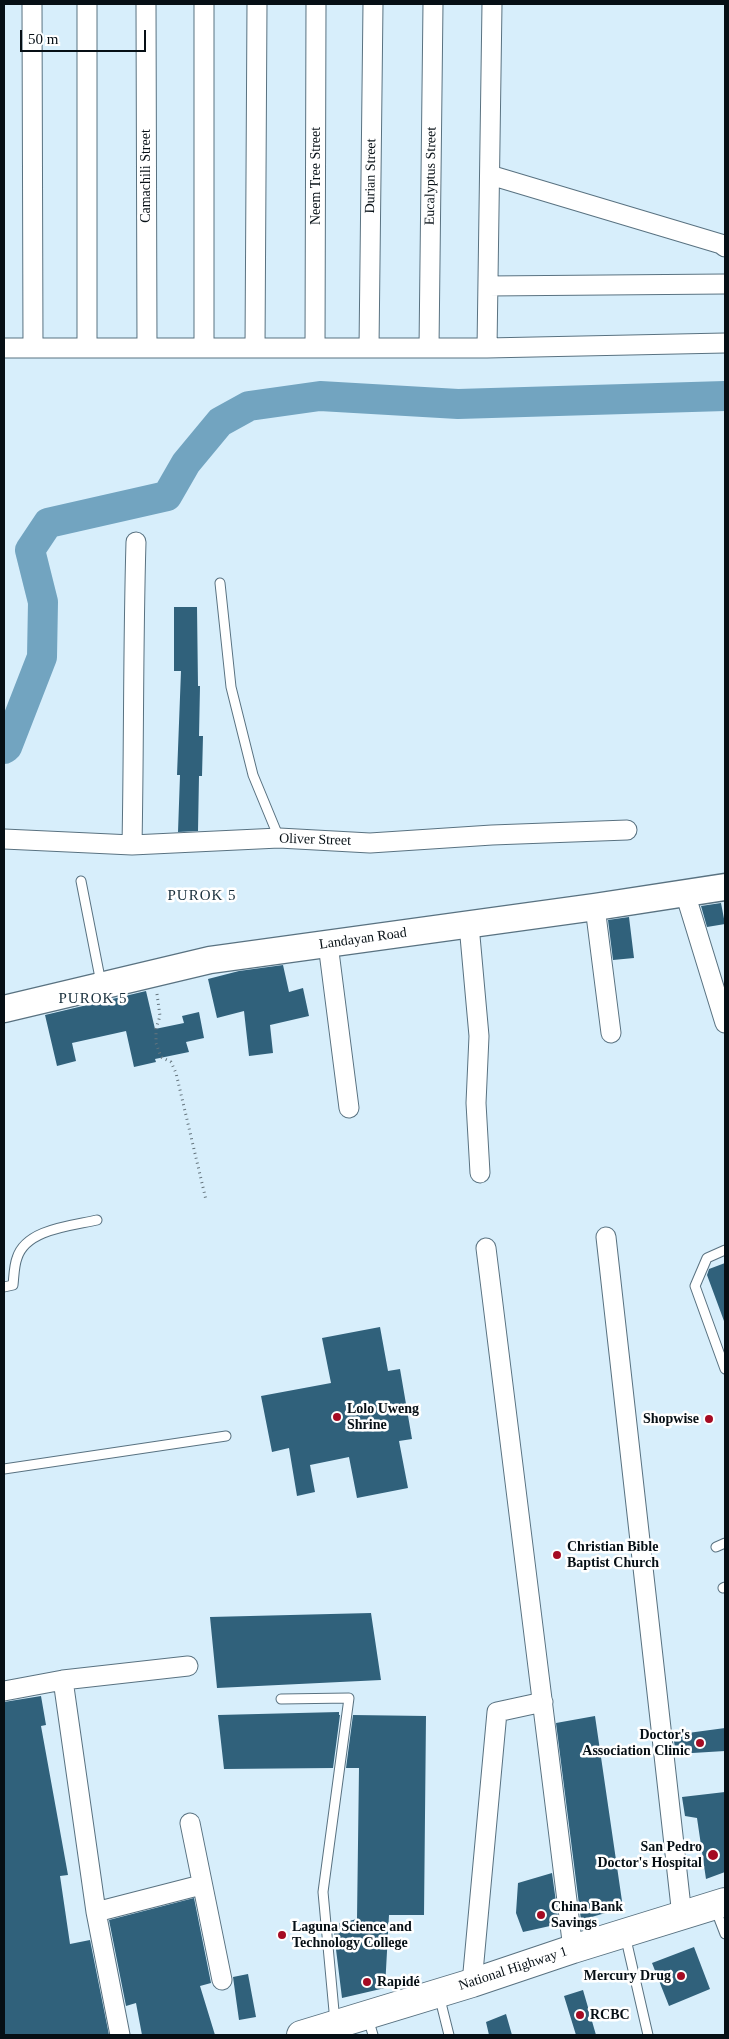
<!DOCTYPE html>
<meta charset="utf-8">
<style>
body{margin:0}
#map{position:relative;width:729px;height:2039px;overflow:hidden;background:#d7eefb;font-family:"Times New Roman",serif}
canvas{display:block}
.frame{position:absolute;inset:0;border:5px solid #060f15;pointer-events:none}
.scale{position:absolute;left:20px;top:30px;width:126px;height:22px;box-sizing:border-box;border:2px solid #060f15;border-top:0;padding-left:6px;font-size:15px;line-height:18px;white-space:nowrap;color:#060f15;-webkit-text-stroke:4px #fff;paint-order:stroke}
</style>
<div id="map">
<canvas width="729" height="2039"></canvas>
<div class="frame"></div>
<div class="scale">50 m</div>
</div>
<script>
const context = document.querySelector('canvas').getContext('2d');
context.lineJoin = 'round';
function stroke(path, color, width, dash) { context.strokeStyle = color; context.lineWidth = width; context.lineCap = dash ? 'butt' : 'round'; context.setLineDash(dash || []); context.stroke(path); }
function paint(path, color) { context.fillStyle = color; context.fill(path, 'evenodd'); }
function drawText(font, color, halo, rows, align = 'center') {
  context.font = font + ' "Times New Roman",serif'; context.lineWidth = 5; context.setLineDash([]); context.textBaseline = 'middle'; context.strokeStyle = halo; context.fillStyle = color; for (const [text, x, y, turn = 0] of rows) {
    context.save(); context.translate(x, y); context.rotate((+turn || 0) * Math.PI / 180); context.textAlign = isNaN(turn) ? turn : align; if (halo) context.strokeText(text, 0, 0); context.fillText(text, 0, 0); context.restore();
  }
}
const river = new Path2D(`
 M4 749 7 747 42 657 43 602 30 550 48 523 167 496 186 463 220 422 249 406 320 396 458 404 725 396`);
const building = new Path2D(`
 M174 607H197L198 686H200L199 736H203L202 776H199L198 831 178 832 180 775H177L181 671H174Z
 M721 903 725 924 707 927 701 906Z
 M629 917 634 958 613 960 608 920Z
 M283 965 289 992 303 988 309 1016 270 1025 273 1053 249 1056 244 1011 217 1018 208 979 239 971Z
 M146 991 155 1029 184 1023 182 1016 199 1012 204 1038 186 1042 189 1052 155 1059 156 1062 134 1067 126 1031 72 1043 76 1061 57 1066 45 1015Z
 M725 1263V1320L724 1321 707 1275 709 1269Z
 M380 1327 388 1371 400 1369 412 1439 399 1441 408 1488 357 1498 349 1457 310 1465 315 1492 297 1496 289 1448 272 1452 261 1396 331 1383 322 1338Z
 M371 1613 381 1680 217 1688 210 1617Z
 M41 1696 46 1725 41 1726 68 1875 60 1876 70 1944 90 1940 109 2035H4V1702Z
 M339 1712V1715H340L333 1768 224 1769 218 1715Z
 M353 1715 426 1716 424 1915H389L385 1988 342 1998 333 1925 357 1919 359 1768H346Z
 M595 1716 623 1908 581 1920 556 1723Z
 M725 1728V1751L676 1754 673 1735Z
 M725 1792V1872L706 1879 697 1818 685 1816 682 1797Z
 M552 1873 559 1924 523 1932 516 1913 518 1883Z
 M194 1898 211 1983 200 1986 215 2035H142L136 2003 126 2006 109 1920Z
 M694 1947 710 1989 669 2006 652 1963Z
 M248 1974 256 2017 239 2020 233 1977Z
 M583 1990 596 2035H576L564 1996Z
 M506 2014 512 2035H489L486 2022Z`);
const path = new Path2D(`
 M157 994 160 1016 156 1029V1043L161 1057 171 1062 176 1073 206 1200`);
const lane = new Path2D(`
 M220 583 231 687 253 775 279 838
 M81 881 101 983
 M725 1250 707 1258 695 1286 725 1369
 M4 1287 13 1285C14 1276 14 1266 17 1258 26 1229 71 1226 97 1220
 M4 1469 226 1436
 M716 1547 725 1543
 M723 1588 725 1587
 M281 1699 349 1698 323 1892 335 2022
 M715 1908 725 1934
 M625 1935 648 2035
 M439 1995 449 2035
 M368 2018 373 2035`);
const street = new Path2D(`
 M32 4 33 348
 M87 4V348
 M146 4 147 348
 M490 175 721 244 725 247
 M488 286 725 284
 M4 348H487L725 343
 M204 348V4
 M255 348 257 4
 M315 348 316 4
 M369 348 373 4
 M429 348 433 4
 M487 348 492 4
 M4 839 132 845 279 838 370 843 492 835 627 830
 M132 845C134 744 133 643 136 542
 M685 893 725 1023
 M595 907 611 1033
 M469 925 479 1036 476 1103 480 1173
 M328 944 349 1108
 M606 1237 682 1916
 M486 1248 573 1949
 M63 1680 96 1912 120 2035
 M4 1691 63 1680 188 1666
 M190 1823 222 1980
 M96 1912 201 1885
 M472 1983 497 1712 543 1702`);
const secondary = new Path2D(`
 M4 1009 210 960 595 907 725 887`);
const highway = new Path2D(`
 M301 2035 472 1983 573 1949 725 1902`);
const markers = [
 [337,1417,5,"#a50b23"],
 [709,1419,5,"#a50b23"],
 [557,1555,5,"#a50b23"],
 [700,1743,5,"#a50b23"],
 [713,1855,6,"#a50b23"],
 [541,1915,5,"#a50b23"],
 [282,1935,5,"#a50b23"],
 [681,1976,5,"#a50b23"],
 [367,1982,5,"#a50b23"],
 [580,2015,5,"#a50b23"]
];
const streetNames = [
 ["Camachili Street",146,176,-90],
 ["Neem Tree Street",316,176,-90],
 ["Durian Street",371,176,-89],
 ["Eucalyptus Street",431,176,-89],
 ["Oliver Street",315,840,2],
 ["Landayan Road",363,939,-8],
 ["National Highway 1",513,1969,-18]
];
const poiNames = [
 ["Lolo Uweng",347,1409],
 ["Shrine",347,1425],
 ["Shopwise",699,1419,"right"],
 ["Christian Bible",567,1547],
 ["Baptist Church",567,1563],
 ["Doctor's",690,1735,"right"],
 ["Association Clinic",690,1751,"right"],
 ["San Pedro",702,1847,"right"],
 ["Doctor's Hospital",702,1863,"right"],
 ["China Bank",551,1907],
 ["Savings",551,1923],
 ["Laguna Science and",292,1927],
 ["Technology College",292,1943],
 ["Mercury Drug",671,1976,"right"],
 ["Rapidé",377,1982],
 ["RCBC",590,2015]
];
const neighbourhoodNames = [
 ["PUROK 5",202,896],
 ["PUROK 5",93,999]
];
stroke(river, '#72a4c0', 30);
paint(building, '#30617b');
stroke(lane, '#597281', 11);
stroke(street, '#597281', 21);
stroke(secondary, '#597281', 29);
stroke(highway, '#597281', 30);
stroke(path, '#65757e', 3, [1, 4]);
stroke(lane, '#fff', 9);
stroke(street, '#fff', 19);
stroke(secondary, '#fff', 26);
stroke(highway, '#fff', 28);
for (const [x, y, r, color] of markers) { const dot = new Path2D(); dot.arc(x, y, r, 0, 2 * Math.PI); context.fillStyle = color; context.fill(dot); stroke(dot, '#fff', 2); }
drawText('14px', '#060f15', '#fff', streetNames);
drawText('bold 14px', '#060f15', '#fff', poiNames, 'left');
context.letterSpacing = '1px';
drawText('15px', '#172e3b', '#fff', neighbourhoodNames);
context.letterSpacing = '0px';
</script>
